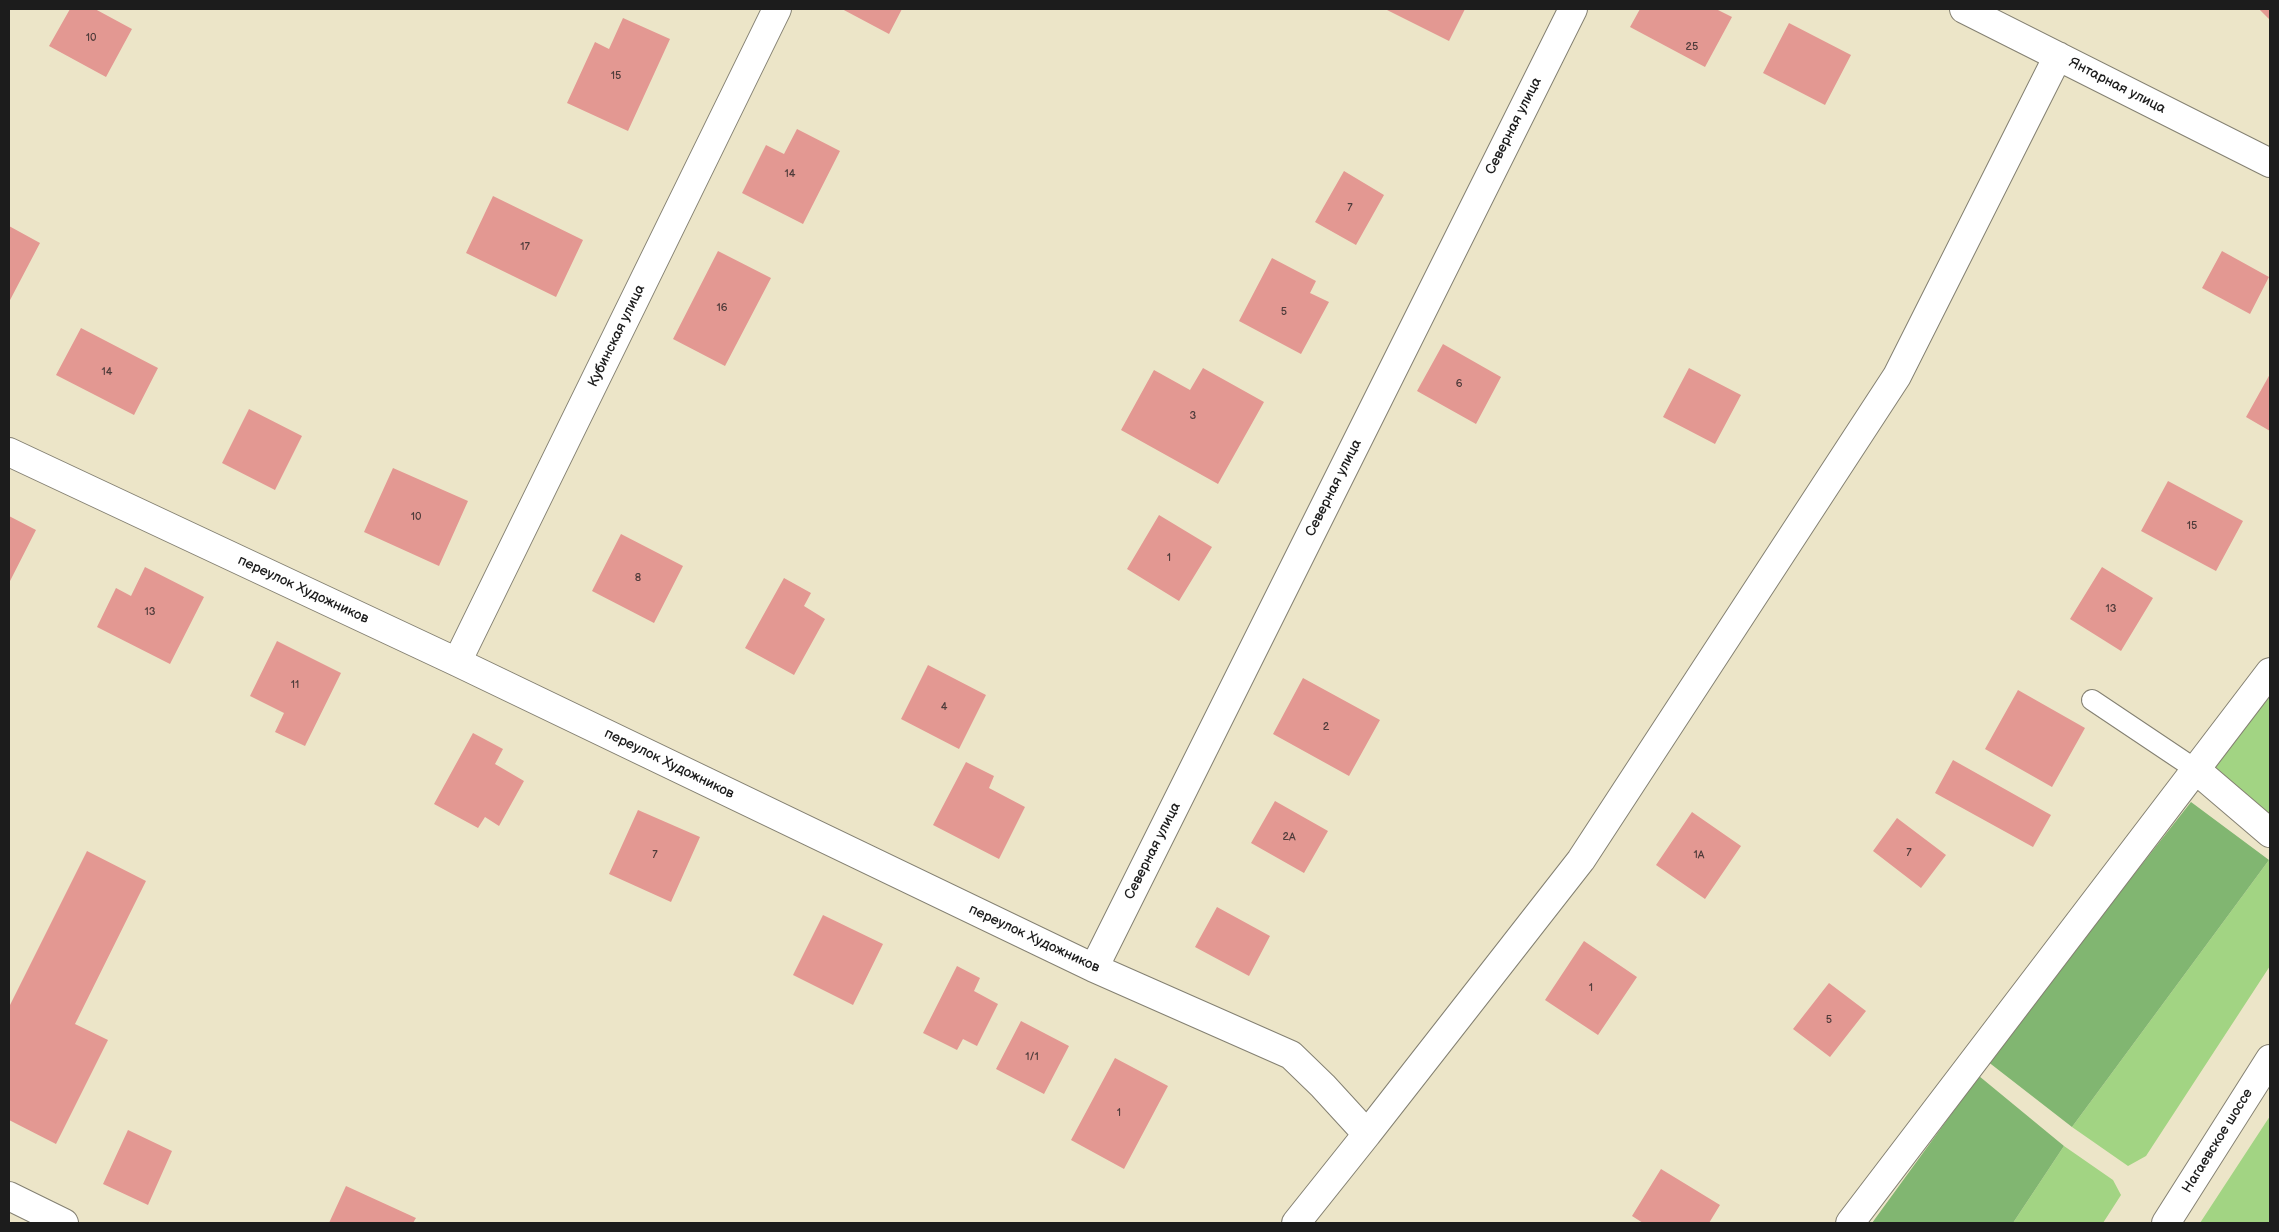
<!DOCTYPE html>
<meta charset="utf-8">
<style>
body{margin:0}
#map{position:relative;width:2279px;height:1232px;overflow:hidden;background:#ece5c8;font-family:"Balsamiq Sans",sans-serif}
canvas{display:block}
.frame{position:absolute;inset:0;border:10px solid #1c1c1c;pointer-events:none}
</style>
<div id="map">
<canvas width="2279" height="1232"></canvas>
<div class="frame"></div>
</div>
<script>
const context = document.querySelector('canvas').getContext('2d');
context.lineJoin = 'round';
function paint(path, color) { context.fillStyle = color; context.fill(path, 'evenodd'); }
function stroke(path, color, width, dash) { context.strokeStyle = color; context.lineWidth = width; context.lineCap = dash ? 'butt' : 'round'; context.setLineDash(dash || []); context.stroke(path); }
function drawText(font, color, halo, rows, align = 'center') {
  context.font = font + ' "Balsamiq Sans",sans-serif'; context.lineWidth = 4.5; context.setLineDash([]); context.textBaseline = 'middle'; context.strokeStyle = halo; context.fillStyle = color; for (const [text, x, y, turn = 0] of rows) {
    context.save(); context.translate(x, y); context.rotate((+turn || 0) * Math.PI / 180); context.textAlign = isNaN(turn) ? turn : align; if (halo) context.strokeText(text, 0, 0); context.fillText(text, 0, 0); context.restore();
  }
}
const green = new Path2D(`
 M2270 695V814L2214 767Z
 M2269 860 2270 966 2146 1156 2128 1166 2072 1127Z
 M2270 1116V1223H2200Z
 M2064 1146 2113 1180 2121 1195 2103 1223H2013Z`);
const forest = new Path2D(`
 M2191 802 2269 860 2072 1127 1987 1061Z
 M1979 1076 2064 1146 2013 1223H1872Z`);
const building = new Path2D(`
 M70 9H95L132 29 106 77 49 46Z
 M842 9H902L889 34Z
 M1385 9H1465L1449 41Z
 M1640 9H1716L1732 17 1705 67 1630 27Z
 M2259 9H2270V20Z
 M623 18 670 39 628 131 567 103 595 42 609 49Z
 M1789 23 1851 55 1825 105 1763 73Z
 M797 129 840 151 803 224 742 193 766 145 784 154Z
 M1344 171 1384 195 1356 245 1315 222Z
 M493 196 583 240 556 297 466 253Z
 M9 226 40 243 9 302Z
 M718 251 771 278 725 366 673 339Z
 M2222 251 2269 277 2250 314 2202 288Z
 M1272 258 1316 281 1310 293 1329 302 1301 354 1239 321Z
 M81 328 158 368 134 415 56 375Z
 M1443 344 1501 377 1476 424 1417 391Z
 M1203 368 1264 402 1218 484 1121 430 1154 370 1190 390Z
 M1689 368 1741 395 1715 444 1663 417Z
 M2270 374V431L2246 417Z
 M249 409 302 436 275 490 222 463Z
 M393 468 468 501 439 566 364 532Z
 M2168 481 2243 521 2216 571 2141 531Z
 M1159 515 1212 547 1179 601 1127 569Z
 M9 516 36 530 9 583Z
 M621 534 683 566 654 623 592 591Z
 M145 567 204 597 170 664 97 627 116 588 131 596Z
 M2102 567 2153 598 2121 651 2070 619Z
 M784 578 811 593 804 606 825 619 794 675 745 648Z
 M277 641 341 673 305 746 275 732 284 713 250 696Z
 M928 665 986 695 959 749 901 719Z
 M1303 678 1380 720 1349 776 1273 734Z
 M2018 690 2085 728 2052 787 1985 749Z
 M473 733 503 749 495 764 524 781 499 826 485 817 478 828 434 804Z
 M1953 760 2051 815 2033 847 1935 793Z
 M966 762 994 776 989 788 1025 807 999 859 933 825Z
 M1275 801 1328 831 1304 873 1251 843Z
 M638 810 700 837 671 902 609 874Z
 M1692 812 1741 846 1705 899 1656 865Z
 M1897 818 1946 855 1921 888 1873 851Z
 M87 851 146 881 75 1024 108 1040 56 1144 9 1120V1007Z
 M1217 907 1270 936 1249 976 1195 947Z
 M823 915 883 944 853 1005 793 975Z
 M1584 941 1637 977 1598 1035 1545 1000Z
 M957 966 980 978 974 991 998 1004 977 1046 963 1039 957 1050 923 1033Z
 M1829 983 1866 1011 1830 1057 1793 1029Z
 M1021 1021 1069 1046 1044 1094 996 1069Z
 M1115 1058 1168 1086 1124 1169 1071 1140Z
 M128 1130 172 1151 148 1205 103 1184Z
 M1661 1169 1720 1205 1709 1223H1643L1632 1216Z
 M346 1186 416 1218 413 1223H329Z`);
const service = new Path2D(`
 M2092 700 2195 769`);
const minor = new Path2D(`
 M1964 9 2270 163
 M9 452 457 662 1094 968 1291 1055 1323 1086 1367 1134 1296 1223
 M457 662 777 9
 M2195 769 2270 833
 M1094 968 1573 9
 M1367 1134 1581 860 1897 376 2058 56
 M9 1196 64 1223
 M1850 1223 2270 672`);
const tertiary = new Path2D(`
 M2166 1223 2270 1059`);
const numberNames = [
 ["10",91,38],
 ["25",1692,47],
 ["15",616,76],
 ["14",790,174],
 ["7",1350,208],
 ["17",525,247],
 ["16",722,308],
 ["5",1284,312],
 ["14",107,372],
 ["6",1459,384],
 ["3",1193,416],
 ["10",416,517],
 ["15",2192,526],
 ["1",1169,558],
 ["8",638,578],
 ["13",2111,609],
 ["13",150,612],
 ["11",295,685],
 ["4",944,707],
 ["2",1326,727],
 ["2А",1289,837],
 ["7",1909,853],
 ["7",655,855],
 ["1А",1699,855],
 ["1",1591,988],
 ["5",1829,1020],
 ["1/1",1032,1057],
 ["1",1119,1113]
];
const streetNames = [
 ["Янтарная улица",2117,86,27],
 ["Северная улица",1514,126,-63],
 ["Кубинская улица",617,336,-64],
 ["Северная улица",1334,488,-63],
 ["переулок Художников",303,590,25],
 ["переулок Художников",669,764,26],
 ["Северная улица",1153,851,-63],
 ["переулок Художников",1034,939,25],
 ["Нагаевское шоссе",2218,1141,-58]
];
paint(green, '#a2d483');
paint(forest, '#81b671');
paint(building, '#e39892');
stroke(service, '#848072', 22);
stroke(minor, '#848072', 30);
stroke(tertiary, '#848072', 30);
stroke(service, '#fff', 20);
stroke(minor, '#fff', 28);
stroke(tertiary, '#fff', 28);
drawText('11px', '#4e3b3a', null, numberNames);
drawText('14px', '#1c1c1c', '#fff', streetNames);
</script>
